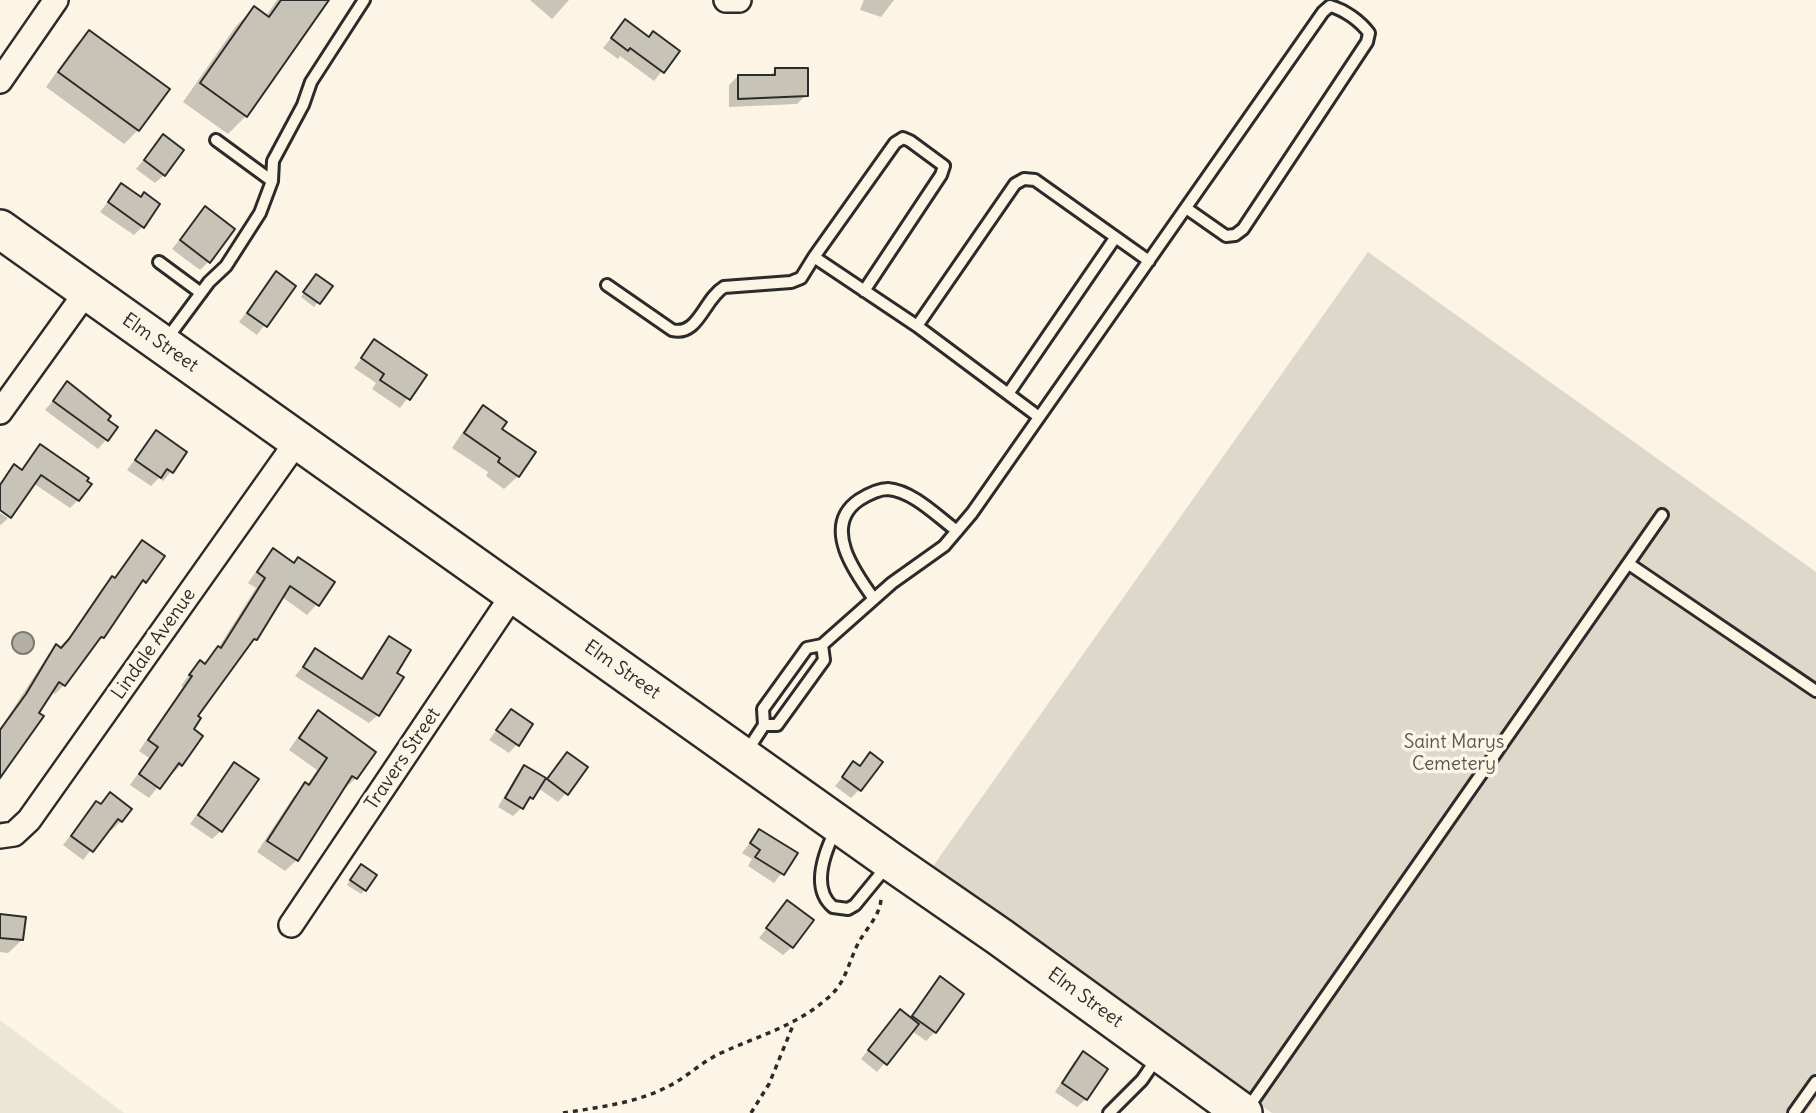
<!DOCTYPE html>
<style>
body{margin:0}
canvas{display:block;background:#fcf5e5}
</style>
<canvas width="1816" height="1113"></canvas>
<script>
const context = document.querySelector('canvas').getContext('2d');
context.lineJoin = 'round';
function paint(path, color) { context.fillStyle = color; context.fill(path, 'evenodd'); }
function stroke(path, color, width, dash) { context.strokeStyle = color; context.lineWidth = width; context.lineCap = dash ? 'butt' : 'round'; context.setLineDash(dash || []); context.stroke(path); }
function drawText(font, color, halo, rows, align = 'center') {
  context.font = font + ' Delius,sans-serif'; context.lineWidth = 7; context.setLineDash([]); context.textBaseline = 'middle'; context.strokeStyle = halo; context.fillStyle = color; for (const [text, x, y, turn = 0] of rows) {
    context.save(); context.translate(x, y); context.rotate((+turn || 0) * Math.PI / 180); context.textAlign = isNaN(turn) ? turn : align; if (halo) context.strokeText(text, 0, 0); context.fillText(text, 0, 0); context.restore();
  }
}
const built = new Path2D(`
 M0 1020 124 1113H0Z`);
const green = new Path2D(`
 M1368 252 1816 572V1098L1805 1113H1272L931 869Z`);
const water = new Path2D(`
 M12 643a11 11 0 1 1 22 0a11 11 0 1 1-22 0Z`);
const shadow = new Path2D(`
 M277 0H327L246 116 228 134 183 102 236 26 254 8 266 16Z
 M530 0H569L552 19Z
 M864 0H894L881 17 860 10Z
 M625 21 648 38 678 51 654 81 620 56 618 59 603 48Z
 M89 32 138 130 124 144 46 87 75 46Z
 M776 70 806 95 797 104 729 107V85L738 76H769Z
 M163 136 164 175 155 183 136 169Z
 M121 185 143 226 134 235 100 212Z
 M205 209 209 261 200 270 172 249Z
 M276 274 294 286 257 335 239 322Z
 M313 280 330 286 314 307 301 297Z
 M375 341 424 376 400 408 372 389 376 383 354 368Z
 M67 384 105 420 106 440 98 449 45 410Z
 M483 408 500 429 518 476 504 489 486 476 488 472 452 448 470 421Z
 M156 432 171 472 163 481 159 478 151 486 127 470Z
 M40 446 78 500 70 508 33 483 0 508V484L15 467 20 471Z
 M0 513 8 518 1 525 0 524Z
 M143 542 163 556 64 685 55 694 51 691 0 781V729L48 655 57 646 61 649 103 587 112 578 114 579Z
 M273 551 317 604 307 615 282 597 255 639 245 649 195 717 181 765 171 775 169 773 149 798 130 785 149 758 139 751 183 687 181 686 190 673 200 663 204 665 217 650 256 588 248 583 263 561Z
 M390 639 395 673 378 715 369 723 295 676 316 650 360 680 381 647Z
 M511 711 517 744 509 753 489 740Z
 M318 712 374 752 356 778 344 789 342 788 297 860 285 871 257 852 294 796 307 785 317 770 289 750 307 724Z
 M567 754 566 793 558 802 538 788 532 798 513 816 498 807 516 776 525 767 546 780Z
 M870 754 860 789 851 798 835 786 854 764 858 767Z
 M235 764 221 831 212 839 190 824 226 773Z
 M110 794 121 821 112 830 109 827 83 860 63 845 88 812 97 803 99 805Z
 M759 831 796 854 774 883 748 866 752 859 742 853Z
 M357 870 365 890 361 894 347 885Z
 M787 902 792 947 783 955 759 938Z
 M0 916 22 940 8 953 0 952Z
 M940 979 962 994 935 1032 926 1041 912 1031 877 1072 861 1059 892 1020 909 1018Z
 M1083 1054 1086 1099 1077 1107 1055 1092 1074 1062Z`);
const building = new Path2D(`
 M281 0H329L247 117 200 83 254 6 269 17Z
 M625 19 649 37 653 31 680 51 664 73 630 48 628 51 611 38Z
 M89 30 170 89 139 131 58 72Z
 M775 68H808V96L738 99V75H775Z
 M163 134 184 150 165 176 144 160Z
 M121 183 141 197 144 192 160 204 144 228 108 202Z
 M205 206 235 229 210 263 180 240Z
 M276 271 296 286 267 327 247 313Z
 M316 274 333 286 320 304 303 292Z
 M374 339 427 375 410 400 380 380 384 374 361 358Z
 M67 381 111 416 108 420 118 427 108 441 53 401Z
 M483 405 507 422 502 429 536 452 519 477 498 462 500 458 464 433Z
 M156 430 187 452 173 473 167 469 161 478 135 460Z
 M40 444 89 478 87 481 92 484 79 501 41 475 11 518 0 510V485L14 464 22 470Z
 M142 540 165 556 146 583 143 580 104 638 101 637 65 686 59 682 39 713 44 716 0 778V730L26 694 56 644 61 648 69 639 112 576 115 578Z
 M273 548 294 563 298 557 335 582 319 606 290 586 257 640 254 639 198 716 201 718 194 729 203 736 182 766 179 763 160 789 139 774 158 747 148 740 192 676 189 675 200 660 205 664 218 646 221 648 265 578 257 572Z
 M389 636 411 650 397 673 404 677 379 716 303 667 315 648 362 679Z
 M511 709 533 724 519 746 496 730Z
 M318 710 376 752 357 779 352 776 298 861 267 841 305 782 309 785 327 758 299 738Z
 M567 752 588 767 568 795 547 779Z
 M870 752 883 762 861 791 842 777 853 761 860 766Z
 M234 762 259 779 222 832 198 815Z
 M524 765 546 778 533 799 530 797 523 809 505 798Z
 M110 792 132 809 122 822 118 819 93 852 71 836 96 801 101 804Z
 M759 829 798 853 784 875 755 857 760 850 750 843Z
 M361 864 377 875 366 891 350 880Z
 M787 900 814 920 793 948 766 928Z
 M0 914 26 917 23 940 0 938Z
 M940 976 964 994 936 1033 912 1016Z
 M900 1009 919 1024 887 1065 868 1050Z
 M1083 1051 1108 1069 1087 1100 1062 1083Z`);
const path = new Path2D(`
 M563 1113C600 1107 638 1103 671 1085 688 1076 703 1061 721 1053 760 1035 797 1026 830 996 847 981 849 959 860 940 868 927 881 913 881 898
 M751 1113 769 1084 794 1023`);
const lane = new Path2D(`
 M216 140 272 181
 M159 262 201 293
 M607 285 672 330C698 337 704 299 724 287L791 282 801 278 814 257
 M864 291 941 175 944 166 910 141 903 138 895 143 814 257 917 326
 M166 340 209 282 226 266 260 213 272 181 273 161 303 105 311 82 364 0
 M1008 394 1115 238
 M1039 417 917 326 1015 184 1024 179 1035 180 1149 261
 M1629 564 1816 691
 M874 599C855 573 821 526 859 500 867 495 878 489 888 489 913 491 938 517 957 531
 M764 725H777L824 660 822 645
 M747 751 764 725 763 709 807 648 822 645 892 583 944 546 972 513 1323 12 1330 6C1345 10 1360 21 1369 33L1367 42 1243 229 1235 235 1226 236 1186 208
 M836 829C825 851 810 888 833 907L848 909 855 905 887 866
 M1248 1108 1662 515
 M1109 1113 1142 1080 1157 1058
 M1794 1113 1816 1082`);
const street = new Path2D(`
 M726 0H739
 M0 81 56 0
 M0 412 87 291
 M0 836 14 834 29 820 298 440
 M291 925 514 593`);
const primary = new Path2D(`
 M0 229 890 861 1000 937 1243 1113`);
const streetNames = [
 ["Elm Street",160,343,35],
 ["Lindale Avenue",154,644,-55],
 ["Elm Street",622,670,35],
 ["Travers Street",403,759,-56],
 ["Elm Street",1085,998,36]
];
const parkNames = [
 ["Saint Marys",1454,743],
 ["Cemetery",1454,765]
];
paint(built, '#ece6d7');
paint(green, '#ded8ca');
paint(water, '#b4b0a5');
stroke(water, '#7d7b74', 2);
paint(shadow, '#0003');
paint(building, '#c8c3b7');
stroke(building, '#2b2b2b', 2);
stroke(lane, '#2b2b2b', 16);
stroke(street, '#2b2b2b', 28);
stroke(primary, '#2b2b2b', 42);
stroke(path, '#2b2b2b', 3.5, [5, 5]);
stroke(lane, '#fcf5e5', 10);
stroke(street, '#fcf5e5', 23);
stroke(primary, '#fcf5e5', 37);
drawText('19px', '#2b2b2b', '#fcf5e5', streetNames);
drawText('19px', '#585653', '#fcf5e5', parkNames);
</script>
